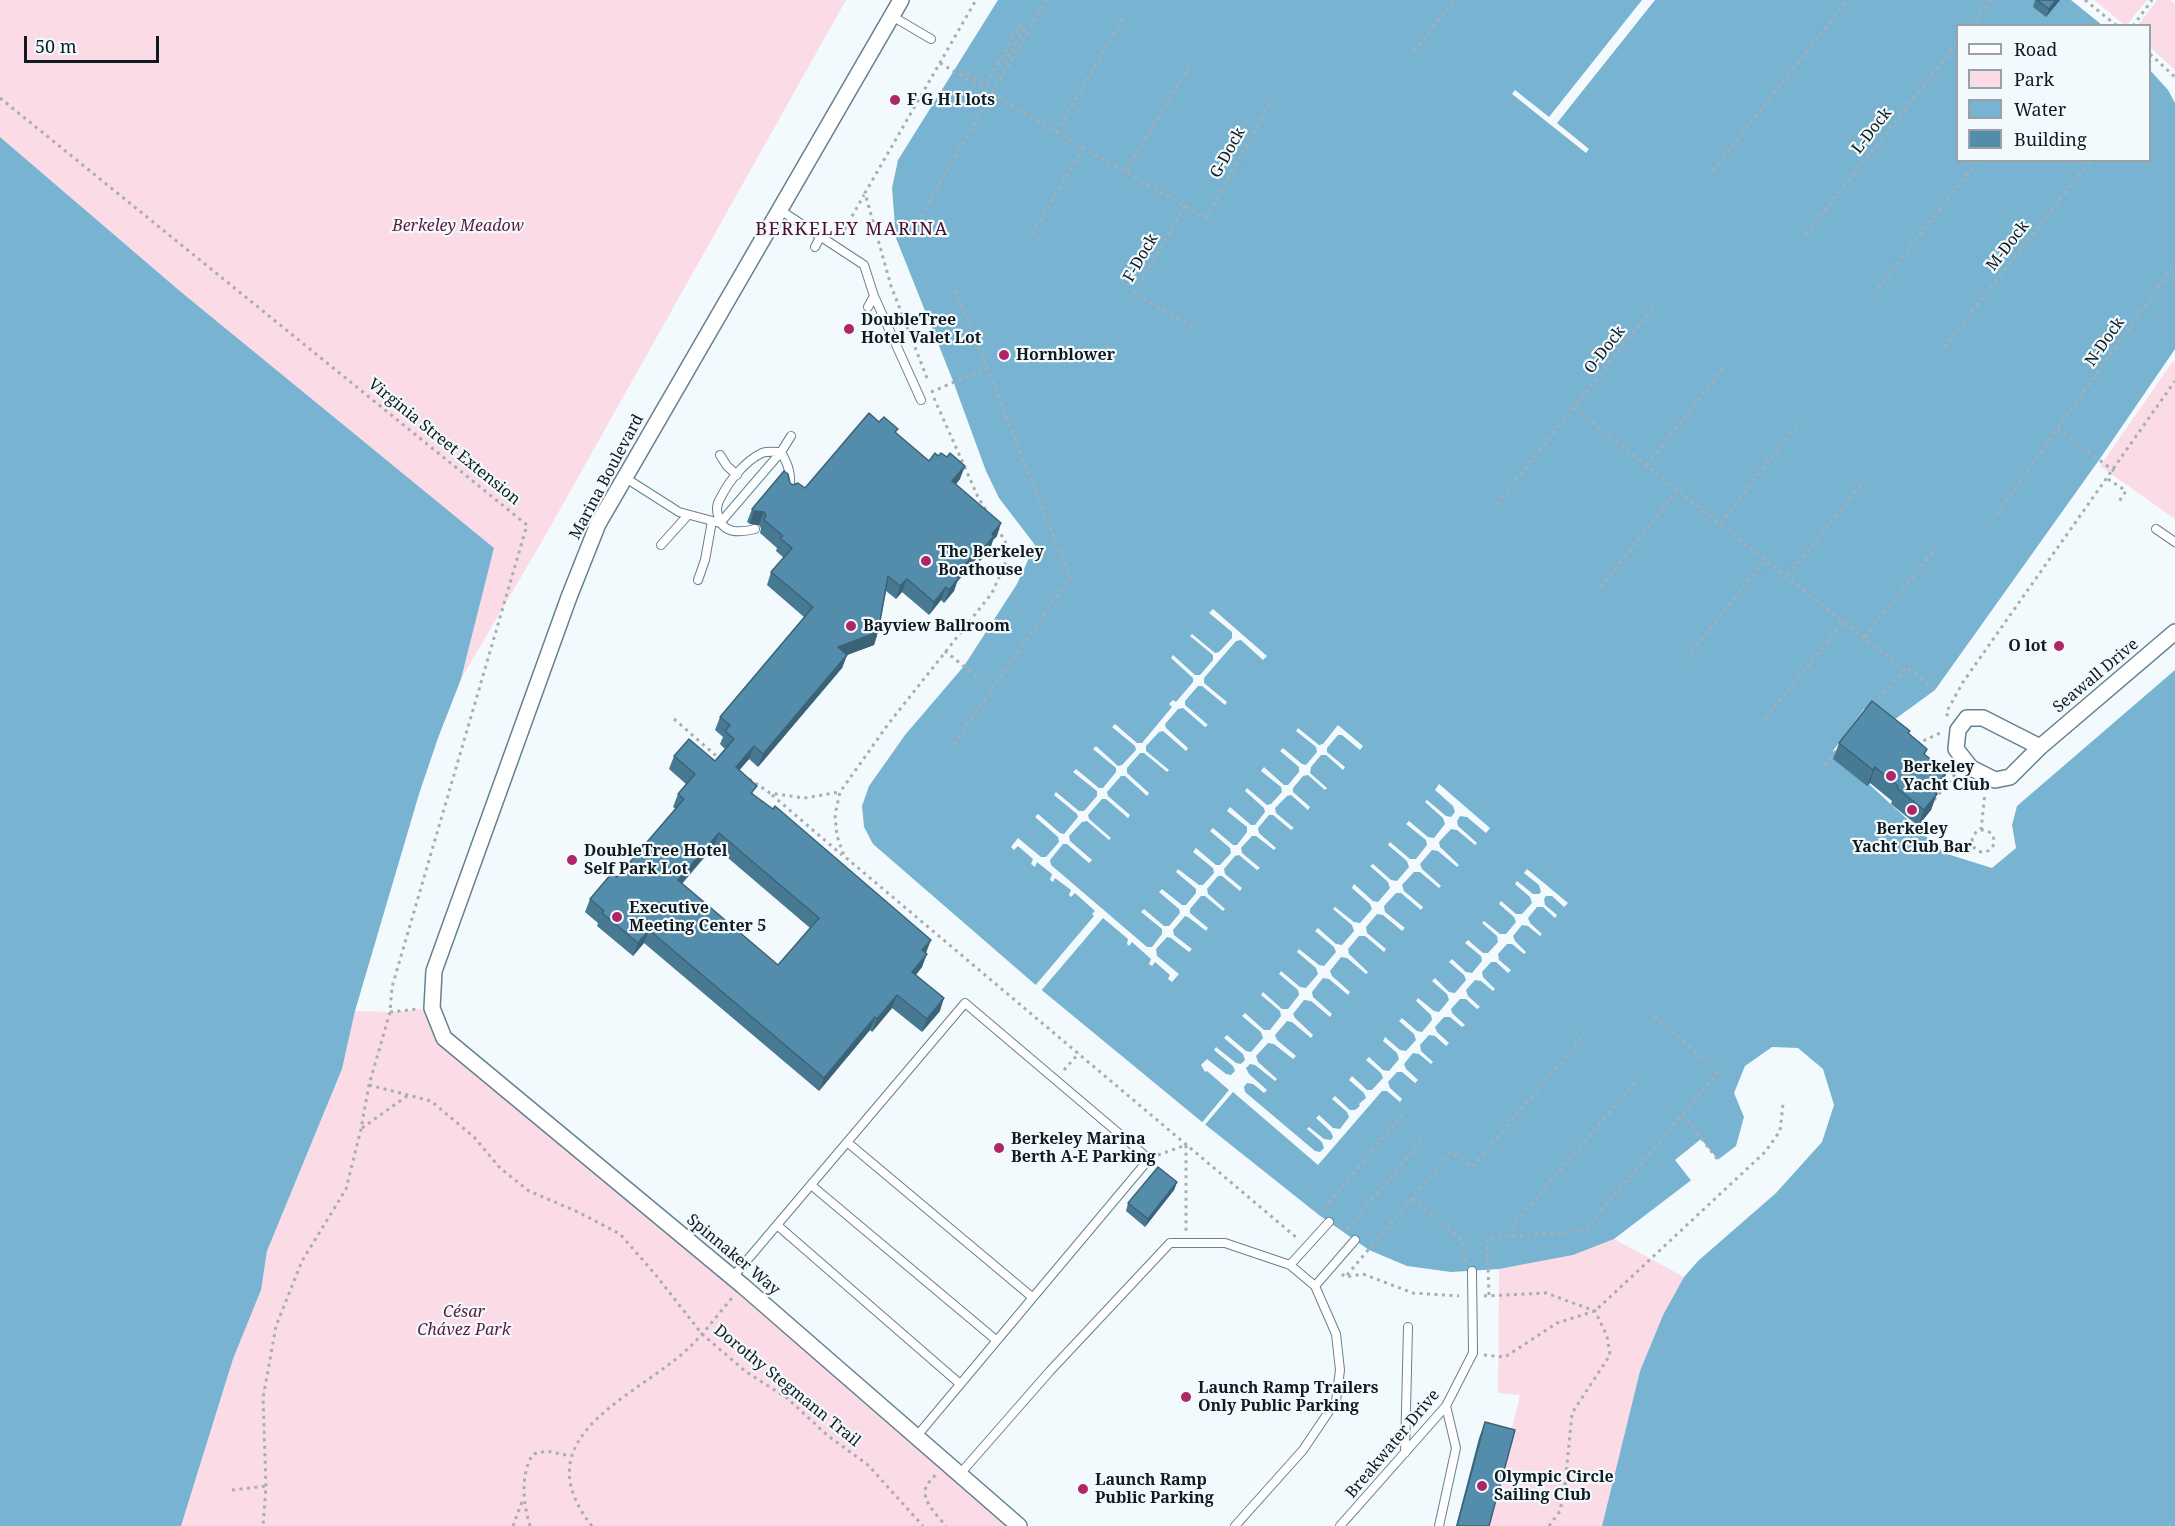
<!DOCTYPE html>
<meta charset="utf-8">
<style>
body{margin:0}
#map{position:relative;width:2175px;height:1526px;overflow:hidden;background:#f3fafd;font-family:"Noto Serif",serif}
canvas{display:block}
.legend{position:absolute;left:1956px;top:24px;width:195px;height:138px;box-sizing:border-box;background:#f3fafd;border:2px solid #98a1a5;margin:0;padding:8px 10px;list-style:none;font-size:18px;color:#0f1b21}
.legend li{display:flex;align-items:center;gap:12px;height:30px}
.legend b{width:30px;border:2px solid #98a1a5}
.scale{position:absolute;left:24px;top:36px;width:135px;height:27px;box-sizing:border-box;border:3px solid #0f1b21;border-top:0;padding-left:8px;font-size:18px;line-height:21px;white-space:nowrap;color:#0f1b21;-webkit-text-stroke:4px #f3fafd;paint-order:stroke}
</style>
<div id="map">
<canvas width="2175" height="1526"></canvas>
<ul class="legend">
<li><b style="height:8px;background:#fff"></b>Road</li>
<li><b style="height:16px;background:#fbdce6"></b>Park</li>
<li><b style="height:16px;background:#78b3d1"></b>Water</li>
<li><b style="height:16px;background:#548dab"></b>Building</li>
</ul>
<div class="scale">50 m</div>
</div>
<script>
const context = document.querySelector('canvas').getContext('2d');
context.lineJoin = 'round';
function paint(path, color) { context.fillStyle = color; context.fill(path, 'evenodd'); }
function stroke(path, color, width, dash) { context.strokeStyle = color; context.lineWidth = width; context.lineCap = dash ? 'butt' : 'round'; context.setLineDash(dash || []); context.stroke(path); }
function drawText(font, color, halo, rows, align = 'center') {
  context.font = font + ' "Noto Serif",serif'; context.lineWidth = 4.5; context.setLineDash([]); context.textBaseline = 'middle'; context.strokeStyle = halo; context.fillStyle = color; for (const [text, x, y, turn = 0] of rows) {
    context.save(); context.translate(x, y); context.rotate((+turn || 0) * Math.PI / 180); context.textAlign = isNaN(turn) ? turn : align; if (halo) context.strokeText(text, 0, 0); context.fillText(text, 0, 0); context.restore();
  }
}
const green = new Path2D(`
 M0 0H846L544 538 461 679 494 548 181 292 0 137Z
 M2094 0H2147L2126 26Z
 M2157 0H2170L2175 4V70L2150 47V26L2138 25Z
 M2173 361 2175 362V519L2100 466Z
 M432 1008 444 1038 1019 1526H181L233 1359 261 1290 267 1251 342 1069 355 1011 390 1012Z
 M1614 1239 1684 1277 1663 1315 1640 1371 1602 1526H1488L1520 1395 1498 1393 1499 1269 1573 1255Z`);
const water = new Path2D(`
 M998 0H2071L2102 25 1958 26V160H2150V70L2168 90 2175 103V349L2099 460 1935 690 1887 725 1864 709 1833 751 1944 853 1992 868 2016 848 2012 825 2017 806 2175 670V1526H1602L1640 1371 1663 1315 1684 1277 1698 1261 1776 1193 1822 1142 1834 1105 1823 1069 1798 1048 1772 1047 1745 1066 1734 1093 1744 1117 1736 1146 1614 1239 1573 1255 1499 1269 1451 1272 1407 1266 1369 1250 1319 1215 1202 1122 1038 987 873 844 864 827 862 806 869 786 905 735 964 666 1017 584 1035 545 999 498 986 471 953 381 896 238 892 188 898 160Z
 M0 137 181 292 494 548 461 679 438 738 419 794 355 1011 342 1069 267 1251 261 1290 233 1359 181 1526H0Z`);
const pier = new Path2D(`
 M1642 0H1655L1557 123 1589 149 1586 153 1512 94 1515 90 1549 117Z
 M1213 609 1267 656 1263 660 1241 640 1236 641 1204 678V683L1227 702 1225 705 1202 686H1198L1185 701V705L1208 725 1205 727 1183 708 1178 709 1165 724 1166 728 1188 748 1186 751 1163 731 1159 732 1146 746V751L1169 770 1167 772 1144 753H1140L1127 768V773L1149 793 1147 796 1125 776H1121L1107 792 1108 796 1130 815 1128 818 1106 799H1102L1088 815 1089 819 1111 838 1109 840 1087 821 1082 822 1069 836 1070 841 1092 860 1089 863 1067 844H1063L1050 860 1051 865 1147 947H1152L1162 934V929L1141 912 1144 909 1164 926H1169L1180 913 1179 909 1159 892 1162 889 1182 905H1186L1196 893V889L1176 872 1178 869 1199 885H1203L1214 873 1213 868 1193 852 1196 848 1216 865H1220L1231 853 1230 848 1210 831 1213 828 1233 845H1237L1247 832V827L1227 811 1230 807 1251 825H1255L1265 812 1264 808 1245 791 1247 788 1267 805 1271 804 1282 792 1281 787 1261 771 1264 767 1284 785H1288L1299 772V767L1280 751 1283 748 1302 764 1306 765 1317 752 1316 747 1296 731 1298 728 1319 745 1323 744 1338 725 1363 746 1360 750 1342 735H1338L1327 748V752L1345 767 1343 770 1326 755H1321L1311 767 1310 773 1327 788 1325 790 1308 775 1303 776 1293 788V792L1310 807 1308 810 1291 795 1287 796 1275 808 1276 813 1294 828 1291 830 1273 815H1269L1258 828 1259 833 1276 848 1274 850 1256 836H1252L1241 848 1242 853 1260 868 1257 870 1239 855 1235 856 1224 869 1225 874 1242 888 1240 891 1222 876H1218L1207 889 1208 894 1225 909 1223 911 1205 896H1201L1190 909V913L1208 928 1206 931 1188 917 1185 916 1173 930 1174 935 1192 949 1189 952 1171 938 1167 937 1156 949 1157 956 1179 974 1172 982 1168 979 1170 975 1155 962 1152 966 1149 964 1151 959 1132 942 1129 946 1127 944 1128 939 1103 918 1040 992 1034 987 1094 916 1092 914 1095 911 1075 893 1071 897 1069 895 1071 890 1055 878 1053 882 1050 880 1052 874 1037 862 1035 867 1031 864 1033 859 1018 846 1014 850 1011 847 1018 838 1041 857H1046L1059 842 1058 837 1035 817 1038 814 1060 833 1064 834 1078 817 1077 814 1054 795 1056 792 1079 811H1084L1097 796V791L1073 772 1076 769 1099 788H1103L1116 772V768L1093 749 1096 746 1118 766 1122 765 1136 750 1135 746 1112 727 1115 724 1137 743H1142L1172 707 1169 704 1173 700 1176 702 1193 682V678L1171 658 1173 655 1195 675H1200L1213 660V655L1190 636 1192 634 1215 653 1219 652 1232 638V632L1209 613Z
 M1439 784 1490 828 1486 833 1467 817 1460 816 1457 821 1458 826 1477 843 1475 845 1457 830 1451 829 1439 842 1440 847 1459 865 1457 867 1438 851 1432 850 1420 864 1422 869 1441 886 1439 888 1420 872H1414L1402 885 1404 891 1423 907 1421 910 1401 893H1396L1384 906 1385 912 1405 928 1402 931 1383 915 1377 914 1366 927 1367 933 1386 949 1384 952 1365 936H1359L1348 949 1349 954 1368 972 1366 974 1347 958 1341 957 1330 971 1332 976 1350 992 1348 995 1329 979 1323 978 1312 992 1313 997 1332 1014 1330 1017 1311 1001 1304 1000 1293 1014 1295 1018 1313 1035 1311 1038 1292 1022 1287 1021 1275 1035 1277 1040 1296 1056 1293 1059 1274 1044 1268 1043 1256 1056 1258 1062 1277 1079 1275 1081 1255 1065 1250 1064 1246 1068 1249 1074 1267 1090 1264 1093 1253 1084 1247 1083 1244 1087 1245 1092 1315 1151 1320 1152 1324 1148 1322 1142 1307 1129 1309 1127 1324 1139 1331 1140 1333 1137 1331 1132 1316 1118 1319 1115 1333 1128 1340 1129 1349 1117 1347 1112 1332 1099 1335 1096 1350 1110H1355L1360 1106 1359 1104 1366 1098 1364 1093 1349 1080 1352 1076 1367 1090H1372L1383 1078 1381 1073 1366 1060 1369 1057 1383 1070 1389 1071 1399 1059 1397 1053 1383 1041 1385 1037 1400 1050 1406 1051 1416 1040 1414 1034 1399 1021 1402 1018 1417 1031 1422 1032 1432 1020 1431 1015 1416 1001 1418 998 1434 1011 1439 1012 1449 1000 1447 994 1432 981 1435 978 1449 992 1455 993 1466 980 1464 975 1449 962 1452 959 1466 972 1472 973 1482 961 1481 956 1465 943 1468 940 1483 953H1488L1498 942 1497 936 1482 923 1484 921 1500 934H1506L1516 922 1514 917 1499 904 1501 901 1516 914H1522L1532 903 1530 897 1515 884 1517 881 1533 894H1539L1541 892 1539 885 1524 873 1527 869 1568 903 1564 907 1552 896H1546L1544 899 1545 905 1557 915 1555 918 1543 907H1537L1528 918 1530 923 1542 934 1540 936 1528 926 1522 925 1513 936 1515 941 1526 952 1524 954 1512 944H1507L1498 954 1499 960 1511 970 1508 973 1496 962H1491L1482 972 1483 977 1495 989 1493 991 1481 981 1475 980 1466 990 1468 996 1480 1007 1477 1009 1466 999H1460L1451 1009 1452 1013 1465 1025 1462 1027 1450 1017H1444L1435 1027 1437 1032 1449 1043 1446 1046 1435 1036 1429 1035 1420 1045 1421 1051 1433 1062 1431 1064 1419 1054 1413 1053 1404 1064 1406 1069 1418 1080 1415 1083 1402 1072H1397L1388 1082 1390 1088 1402 1099 1400 1102 1387 1091H1382L1318 1165 1233 1092 1203 1127 1200 1125 1229 1090 1207 1071 1205 1072 1201 1065 1207 1059 1226 1074 1231 1075 1235 1071 1233 1066 1214 1050 1216 1047 1236 1063 1241 1064 1245 1060 1243 1054 1224 1038 1227 1035 1246 1051 1251 1052 1263 1038 1261 1032 1242 1016 1245 1013 1264 1030H1270L1281 1016 1280 1011 1261 995 1263 992 1282 1009H1288L1299 995 1298 990 1279 974 1281 971 1300 987 1306 988 1318 974 1316 968 1297 952 1299 949 1319 965 1324 966 1336 952 1334 947 1315 931 1318 928 1336 944 1342 945 1354 931 1352 925 1333 909 1335 907 1354 922 1360 923 1372 909 1370 904 1352 888 1354 884 1373 901 1378 902 1390 888 1388 882 1370 866 1373 864 1391 880 1397 881 1409 867 1407 861 1388 845 1390 842 1410 859H1416L1427 845 1426 840 1406 824 1409 821 1428 837 1434 838 1445 824 1443 818 1425 802 1427 800 1446 816 1451 817 1455 812 1453 806 1435 790Z
 M1701 1139 1720 1162 1693 1183 1675 1160Z`);
const path = new Path2D(`
 M2085 0 2117 26
 M1971 26 1991 0
 M2133 26 2152 0
 M1414 51 1454 0
 M2150 54 2175 77
 M940 63 1083 148 1206 218 1272 100
 M962 75 964 72 986 85 1020 25 1025 27 1005 62 1009 64
 M0 98 527 525 392 987 390 1012 369 1085 361 1129 346 1189 302 1261 276 1326 263 1398 266 1486 263 1526
 M1057 132 1124 16
 M1713 170 1848 0
 M1126 171 1193 60
 M1185 206 1134 293 1194 328
 M921 216 1046 0
 M1032 234 1083 148
 M1806 234 1958 42
 M841 236 864 195
 M956 291 987 368
 M1874 294 1978 160
 M1944 347 2091 160
 M927 378 891 286 865 193 976 0
 M931 392 987 368 1070 578 992 689 945 651
 M934 398 978 497 987 512
 M1574 408 1904 670 1907 667 1935 690
 M2058 429 2114 471
 M1647 465 1725 366
 M2108 479 2126 491 2118 503
 M1497 504 1654 306
 M1997 514 2172 268
 M1721 523 1799 422
 M997 528 1005 541 1008 557 992 593 889 723 840 792 835 815 837 836 844 856 1297 1238
 M1788 575 1864 481
 M1601 587 1678 490
 M1865 637 1938 545
 M1687 658 1766 559
 M1874 705 1904 670
 M1948 716 1946 713 1963 682 2175 381
 M674 719 721 760
 M1765 719 1844 621
 M954 744 992 689
 M1918 746 1925 740 1940 733
 M1825 765 1837 750
 M749 779 770 793 804 798 840 792
 M772 795 842 855
 M1934 800 1956 773
 M1981 830 1985 793
 M1972 841a11 11 0 1 1 22 0a11 11 0 1 1-22 0Z
 M390 1012 418 1009
 M1064 1070 1079 1053
 M369 1085 431 1101 474 1137 500 1168 529 1191 578 1212 620 1234 655 1274 702 1334 745 1371 787 1398 827 1435 868 1465 923 1526
 M1683 1115 1718 1160
 M362 1128 407 1096
 M1158 1155 1186 1145V1232
 M1413 1199 1463 1241 1465 1261
 M1324 1209 1405 1111
 M1347 1229 1429 1132
 M1513 1236V1225L1638 1079
 M1342 1274 1345 1277 1363 1274 1413 1293 1459 1296
 M1347 1275 1451 1152 1472 1167 1585 1034
 M1489 1295 1487 1238 1584 1231 1717 1074 1712 1066 1654 1016
 M1484 1296 1546 1293 1595 1311 1607 1336 1610 1355 1572 1413 1565 1486 1560 1511 1549 1526
 M1484 1355 1505 1357 1557 1323 1595 1311 1765 1152 1780 1131 1783 1104
 M935 1475C933 1479 927 1483 926 1487 921 1501 938 1516 946 1526
 M232 1490 266 1486
 M513 1526 523 1499
 M530 1526C523 1503 520 1475 533 1454L547 1451 570 1456
 M592 1526C527 1444 617 1405 672 1362 696 1345 713 1320 732 1298`);
const service = new Path2D(`
 M892 16 931 39
 M780 210 864 265 874 296 921 400
 M815 247 820 237
 M868 307 874 296
 M720 455 727 466 737 475
 M624 477 679 512 720 523 781 452 791 436
 M755 529C739 533 722 534 718 515 716 509 717 503 721 497 729 481 745 461 762 453 768 451 775 452 781 452 789 466 792 476 789 492
 M2156 529 2175 542
 M661 545 688 515
 M698 580 705 560 712 521
 M847 1142 1032 1297
 M811 1185 996 1340
 M777 1225 959 1383
 M1290 1265 1329 1222
 M732 1278 965 1003 1149 1159 916 1437
 M1315 1286 1355 1240
 M1405 1453 1408 1327
 M959 1475 1050 1371 1170 1243H1225L1290 1265 1315 1286 1336 1334 1340 1370 1336 1401 1303 1450 1235 1526
 M1340 1526 1446 1406 1473 1353 1472 1271
 M1439 1526 1456 1448 1446 1406`);
const minor = new Path2D(`
 M901 0 598 524 569 597 434 971 432 1008 444 1038 743 1286 1019 1526
 M2040 747 2010 777 1995 780 1971 768 1956 749 1958 730 1967 718H1983L2040 747 2175 632`);
const wall = new Path2D(`
 M2035 0H2060L2046 17 2033 7Z
 M879 422 896 433 929 461 960 479 956 484 997 536 993 540 990 549 980 561 977 558 957 582 954 591 944 603 941 600 929 615 902 592 896 599 886 591 878 632 874 645 847 655 842 668 758 767 749 759 739 770 754 795 926 953 922 967 916 975 940 1011 922 1032 892 1008 872 1032 870 1030 819 1091 644 943 633 956 597 926 598 923 585 912 590 899 617 877 676 809 673 807 678 794 686 784 669 769 674 756 715 761 725 749 720 744 723 737 715 730 720 717 804 617 767 585 771 572 784 558 776 551 777 548 760 533 761 528 759 525 750 524 747 522 752 509 790 483 805 488ZM714 846 810 928 778 965 682 884Z
 M1908 734 1925 755 1941 788 1936 794 1931 810 1918 826 1891 804 1892 801 1870 783 1867 786 1833 759 1839 743Z
 M1177 1182 1174 1190 1145 1227 1126 1211 1128 1203Z
 M1485 1422 1489 1526H1456L1479 1438Z`);
const shadedWall = new Path2D(`
 M2056 0H2060L2046 17 2049 9Z
 M965 466 960 479 948 494 952 481Z
 M754 511 764 512 759 525 750 524Z
 M1001 523 997 536 993 540 990 549 980 561 984 548 992 534Z
 M982 545 977 558 957 582 954 591 944 603 949 590 956 575Z
 M907 579 902 592 896 599 900 586Z
 M946 587 941 600 929 615 934 602Z
 M878 632 874 645 847 655 842 668 758 767 763 754 838 647Z
 M754 746 749 759 731 780 736 767Z
 M1875 767 1870 783 1867 786 1873 770Z
 M1947 772 1941 788 1927 806 1932 791Z
 M1937 794 1931 810 1918 826 1924 810Z
 M719 833 714 846 673 893 678 880Z
 M649 930 644 943 633 956 638 943Z
 M931 940 926 953 922 950Z
 M927 954 922 967 907 985 912 972Z
 M897 995 892 1008 872 1032 877 1019Z
 M944 998 940 1011 922 1032 927 1019Z
 M875 1017 870 1030 819 1091 824 1078Z
 M1177 1182 1174 1190 1145 1227 1148 1219Z`);
const building = new Path2D(`
 M2037 0H2056L2049 9Z
 M869 413 879 422 884 417 898 429 895 432 929 461 935 453 938 456 941 453 947 457 950 453 965 466 952 481 1001 523 992 534 994 536 984 548 982 545 956 575 959 578 949 590 946 587 934 602 907 579 900 586 888 576 878 632 838 647 847 655 763 754 754 746 736 767 757 786 751 793 773 809 775 806 931 940 922 950 927 954 912 972 944 998 927 1019 897 995 877 1019 875 1017 824 1078 649 930 638 943 602 913 604 911 590 899 612 873 617 877 684 799 678 794 695 774 674 756 689 739 715 761 734 739 725 731 730 725 720 717 813 607 771 572 792 548 780 538 783 536 764 520 766 515 764 512 754 511 752 509 784 471 788 474 790 483 793 485 798 483 805 488ZM719 833 819 918 778 965 678 880Z
 M1872 701 1910 731 1908 733 1927 749 1924 754 1947 772 1932 791 1937 794 1924 810 1897 788 1898 786 1875 767 1873 770 1839 743Z
 M1158 1167 1177 1182 1148 1219 1128 1203Z
 M1485 1422 1515 1430 1489 1526H1457Z`);
const markers = [
 [895,100,6,"#af2668"],
 [849,329,6,"#af2668"],
 [1004,355,6,"#af2668"],
 [926,561,6,"#af2668"],
 [851,626,6,"#af2668"],
 [2059,646,6,"#af2668"],
 [1891,776,6,"#af2668"],
 [1912,810,6,"#af2668"],
 [572,860,6,"#af2668"],
 [617,917,6,"#af2668"],
 [999,1148,6,"#af2668"],
 [1186,1397,6,"#af2668"],
 [1482,1486,6,"#af2668"],
 [1083,1489,6,"#af2668"]
];
const poiNames = [
 ["F G H I lots",907,100],
 ["DoubleTree",861,320],
 ["Hotel Valet Lot",861,338],
 ["Hornblower",1016,355],
 ["The Berkeley",938,552],
 ["Boathouse",938,570],
 ["Bayview Ballroom",863,626],
 ["O lot",2047,646,"right"],
 ["Berkeley",1903,767],
 ["Yacht Club",1903,785],
 ["Berkeley",1912,829,"center"],
 ["Yacht Club Bar",1912,847,"center"],
 ["DoubleTree Hotel",584,851],
 ["Self Park Lot",584,869],
 ["Executive",629,908],
 ["Meeting Center 5",629,926],
 ["Berkeley Marina",1011,1139],
 ["Berth A-E Parking",1011,1157],
 ["Launch Ramp Trailers",1198,1388],
 ["Only Public Parking",1198,1406],
 ["Olympic Circle",1494,1477],
 ["Sailing Club",1494,1495],
 ["Launch Ramp",1095,1480],
 ["Public Parking",1095,1498]
];
const streetNames = [
 ["L-Dock",1872,131,-52],
 ["G-Dock",1228,153,-61],
 ["M-Dock",2008,246,-52],
 ["F-Dock",1141,258,-60],
 ["N-Dock",2105,342,-55],
 ["O-Dock",1605,350,-52],
 ["Virginia Street Extension",444,442,39],
 ["Marina Boulevard",607,477,-62],
 ["Seawall Drive",2096,676,-40],
 ["Spinnaker Way",733,1255,40],
 ["Dorothy Stegmann Trail",787,1386,39],
 ["Breakwater Drive",1393,1444,-50]
];
const parkNames = [
 ["Berkeley Meadow",458,226],
 ["César",464,1312],
 ["Chávez Park",464,1330]
];
const neighbourhoodNames = [
 ["BERKELEY MARINA",852,230]
];
paint(green, '#fbdce6');
paint(water, '#78b3d1');
paint(pier, '#f3fafd');
stroke(service, '#658191', 10);
stroke(minor, '#658191', 18);
stroke(path, '#a6aeb2', 3, [3, 4.5]);
stroke(service, '#fff', 8);
stroke(minor, '#fff', 15);
paint(wall, '#487993');
paint(shadedWall, '#3b6378');
paint(building, '#548dab');
stroke(building, '#3b6378', 1.5);
for (const [x, y, r, color] of markers) { const dot = new Path2D(); dot.arc(x, y, r, 0, 2 * Math.PI); context.fillStyle = color; context.fill(dot); stroke(dot, '#f3fafd', 2); }
drawText('bold 16px', '#0f1b21', '#f3fafd', poiNames, 'left');
drawText('16px', '#0f1b21', '#f3fafd', streetNames);
drawText('italic 16px', '#5e1938', '#f3fafd', parkNames);
context.letterSpacing = '1.5px';
drawText('18px', '#4d0c2b', '#f3fafd', neighbourhoodNames);
context.letterSpacing = '0px';
</script>
